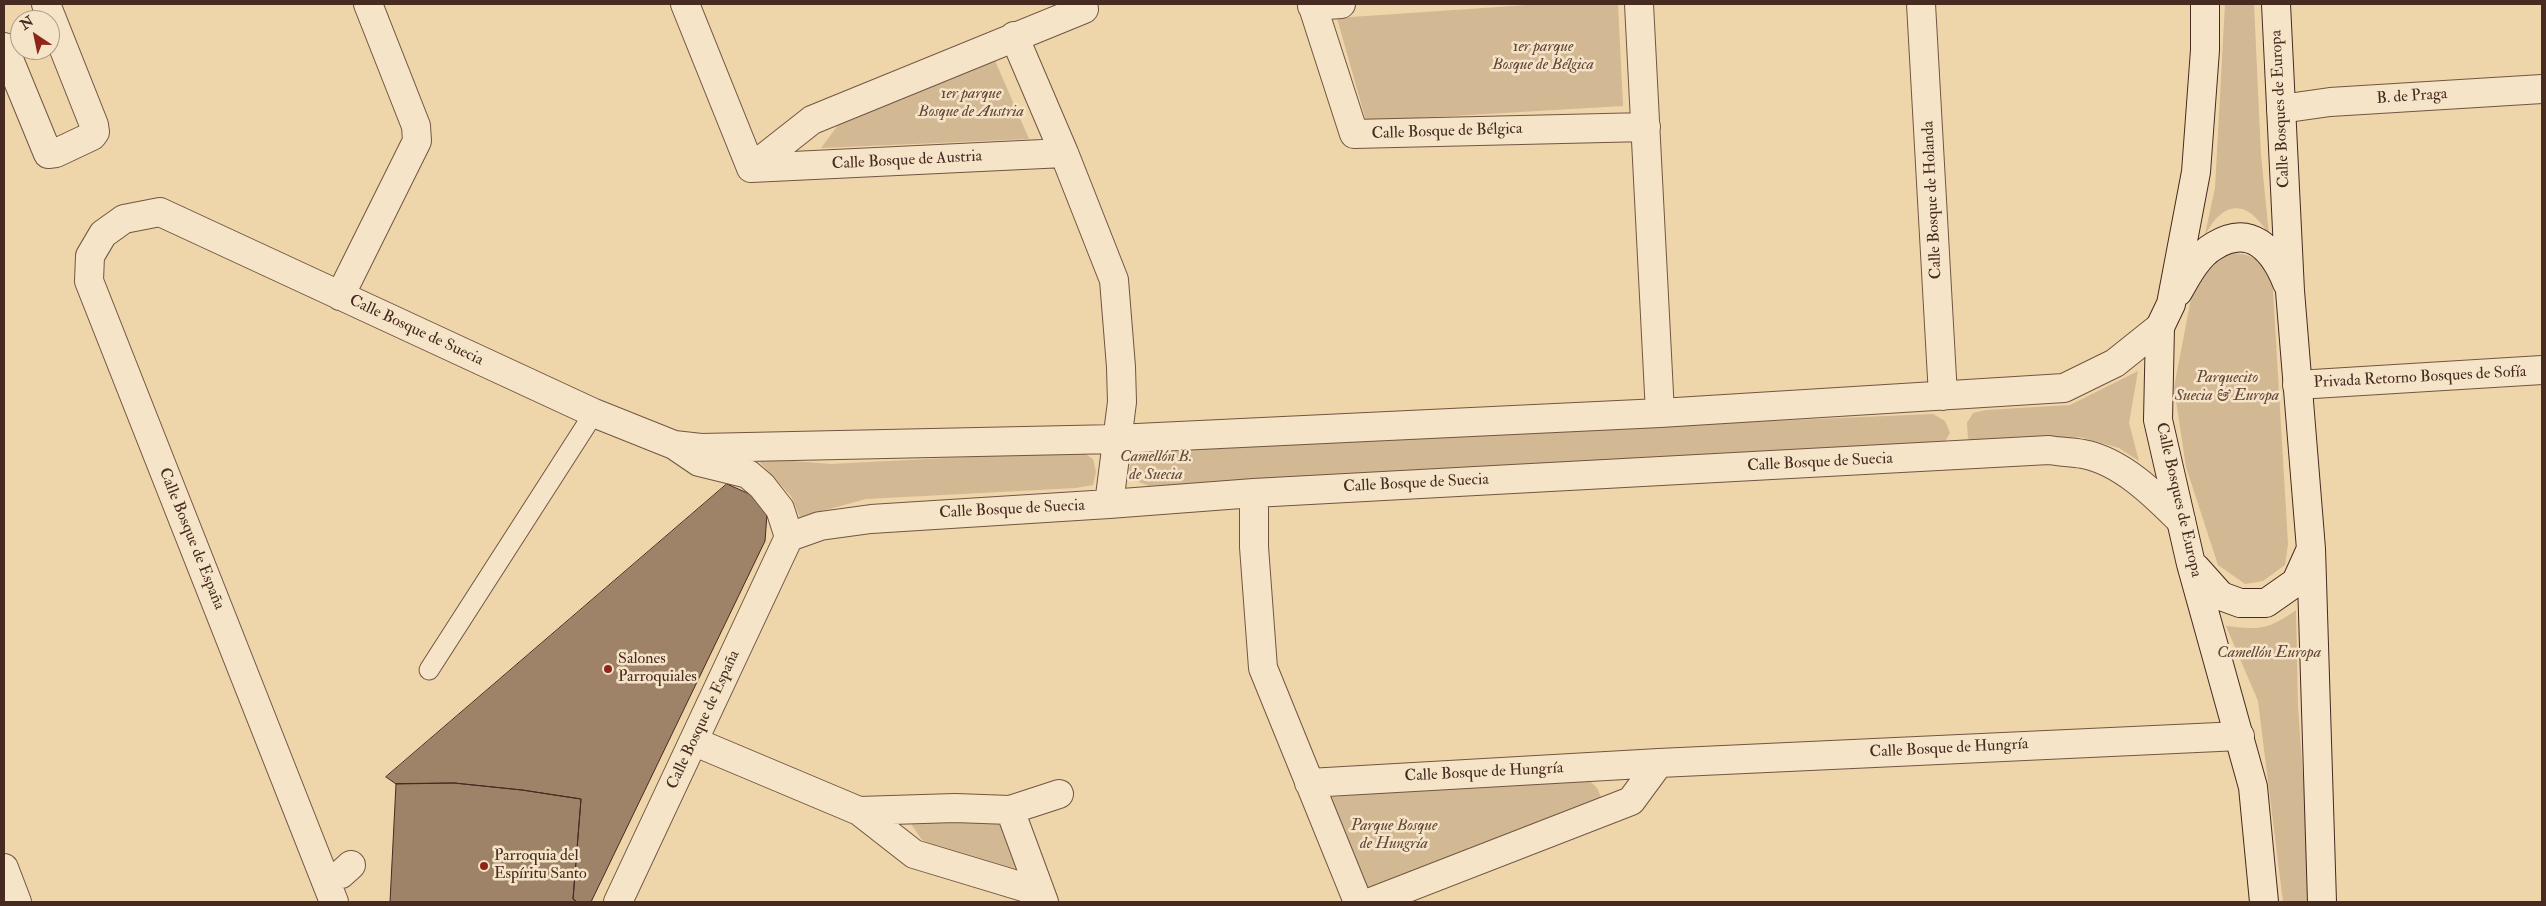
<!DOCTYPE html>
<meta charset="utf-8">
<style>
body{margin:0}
#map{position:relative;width:2546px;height:906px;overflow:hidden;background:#efd5aa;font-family:"IM FELL Double Pica",serif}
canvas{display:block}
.frame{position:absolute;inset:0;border:5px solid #472a20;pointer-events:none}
.north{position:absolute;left:10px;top:10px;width:50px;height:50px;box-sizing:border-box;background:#f5e4c8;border:1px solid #af9a85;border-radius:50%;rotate:326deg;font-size:14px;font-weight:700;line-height:20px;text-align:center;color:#472a20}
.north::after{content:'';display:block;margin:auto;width:18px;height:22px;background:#8f2418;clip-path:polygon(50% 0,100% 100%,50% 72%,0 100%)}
</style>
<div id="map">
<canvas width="2546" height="906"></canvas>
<div class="frame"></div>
<div class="north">N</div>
</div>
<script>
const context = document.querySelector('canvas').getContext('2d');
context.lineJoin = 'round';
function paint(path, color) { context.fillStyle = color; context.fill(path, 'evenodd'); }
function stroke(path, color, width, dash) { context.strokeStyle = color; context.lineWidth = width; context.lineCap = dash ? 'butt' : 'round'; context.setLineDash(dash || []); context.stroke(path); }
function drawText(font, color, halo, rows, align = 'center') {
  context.font = font + ' "IM FELL Double Pica",serif'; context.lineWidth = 5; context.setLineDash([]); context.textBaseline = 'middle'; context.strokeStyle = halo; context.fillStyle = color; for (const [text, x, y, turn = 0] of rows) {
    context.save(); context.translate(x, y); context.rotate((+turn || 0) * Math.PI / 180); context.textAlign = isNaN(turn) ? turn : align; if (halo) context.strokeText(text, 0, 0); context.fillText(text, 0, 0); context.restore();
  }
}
const green = new Path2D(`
 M1542 4H1618L1623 106 1366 121 1337 18Z
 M2225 4H2254L2261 155 2269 235C2258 217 2241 198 2220 215 2214 219 2210 228 2205 234L2215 188Z
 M993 56 1029 139 821 148 845 116Z
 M2226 253C2250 253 2256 257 2272 274L2288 544 2285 565 2263 581 2245 584 2218 565 2186 467 2174 387 2194 283 2204 264Z
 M2138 371 2129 423 2139 461 2119 448 2080 437 1977 446 1968 439 1967 423 1973 413 1986 410 2070 405Z
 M1933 414 1945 421 1950 433 1944 443 1931 449 1149 486 1134 480 1129 469 1134 455 1145 448Z
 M1081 451 1093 459 1096 472 1093 485 1076 488 866 499 800 517 791 496 756 458 831 464Z
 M2296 610 2298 707 2312 902H2283L2258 701 2226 626C2260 630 2268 630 2296 610Z
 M1587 778 1597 788 1601 797 1594 808 1380 889 1366 887 1330 797Z
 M1005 814 1017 873 992 870 922 840 909 821Z`);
const building = new Path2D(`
 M727 484 754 496 767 514 765 541 591 902H577L573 899 581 799 522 790 454 783 396 784 386 777Z
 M454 783 522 790 581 799 573 899 577 902H390L396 784Z`);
const lane = new Path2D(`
 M429 670 594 413`);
const street = new Path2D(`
 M685 4 751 168
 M1312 4 1354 134 1646 127
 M1639 4 1660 413
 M1921 4 1943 396
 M1312 6 1341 4
 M1014 36 1064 153 1114 280 1121 367 1122 402 1109 504
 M4 47 48 154 56 153 92 136 95 132 94 125 46 4
 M2281 109 2330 102 2542 89
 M751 168 812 120 1084 9
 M751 168 1064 153
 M340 296 417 141 416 126 368 4
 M2297 385 2542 370
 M674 445 701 448 1116 439 1660 413 2064 388 2115 363 2160 327
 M1254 493V547L1263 668 1358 902
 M789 537 820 526 871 519 1109 504 1254 493 2049 450C2060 452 2072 452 2083 454 2121 461 2155 495 2181 521
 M695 742 859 811 914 854 1040 892
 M1309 783 1659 763 2240 736
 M1010 810 1044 902
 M859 811 955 808 1010 810 1059 794
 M4 868 17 902
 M341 874 351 865
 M334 902 89 281 90 256 103 234 124 219 160 212 594 413 674 445 699 462 748 474 762 486 780 509 789 537
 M618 902 789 537
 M1371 902 1631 801 1659 763`);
const secondary = new Path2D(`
 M2205 4V50L2196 172 2171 304 2160 327 2158 420 2191 564 2253 787 2264 902
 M2276 4 2290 291 2311 549 2322 902
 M2178 292C2187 276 2198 255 2214 246 2251 223 2274 250 2287 283
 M2196 568 2221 596 2240 603H2266L2296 582 2310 551`);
const markers = [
 [608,669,5,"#8f2418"],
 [484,866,5,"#8f2418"]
];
const parkNames = [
 ["1er parque",1543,48],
 ["Bosque de Bélgica",1543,66],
 ["1er parque",971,95],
 ["Bosque de Austria",971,113],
 ["Parquecito",2227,379],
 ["Suecia & Europa",2227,397],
 ["Camellón B.",1156,458],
 ["de Suecia",1156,476],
 ["Camellón Europa",2269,654],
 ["Parque Bosque",1394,827],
 ["de Hungría",1394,845]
];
const streetNames = [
 ["B. de Praga",2412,97,-4],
 ["Calle Bosques de Europa",2281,109,-93],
 ["Calle Bosque de Bélgica",1447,132,-2],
 ["Calle Bosque de Austria",907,161,-3],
 ["Calle Bosque de Holanda",1933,200,-93],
 ["Calle Bosque de Suecia",416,331,25],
 ["Privada Retorno Bosques de Sofía",2420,378,-3],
 ["Calle Bosque de Suecia",1820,463,-3],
 ["Calle Bosque de Suecia",1416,484,-3],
 ["Calle Bosques de Europa",2178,500,77],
 ["Calle Bosque de Suecia",1012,510,-3],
 ["Calle Bosque de España",191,539,68],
 ["Calle Bosque de España",704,720,-65],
 ["Calle Bosque de Hungría",1949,749,-3],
 ["Calle Bosque de Hungría",1484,773,-3]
];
const poiNames = [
 ["Salones",618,660],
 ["Parroquiales",618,678],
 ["Parroquia del",494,857],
 ["Espíritu Santo",494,875]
];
paint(green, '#d2b893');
paint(building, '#9e8368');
stroke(building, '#472a20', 1);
stroke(lane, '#715542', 21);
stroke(street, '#715542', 30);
stroke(secondary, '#472a20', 30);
stroke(lane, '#f5e4c8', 19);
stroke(street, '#f5e4c8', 28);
stroke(secondary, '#f5e4c8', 28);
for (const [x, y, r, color] of markers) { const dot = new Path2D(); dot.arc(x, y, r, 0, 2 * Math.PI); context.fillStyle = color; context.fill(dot); stroke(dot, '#f5e4c8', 2); }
drawText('italic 16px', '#634637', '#f5e4c8', parkNames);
drawText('16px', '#472a20', '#f5e4c8', streetNames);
drawText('16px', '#472a20', '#f5e4c8', poiNames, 'left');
</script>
